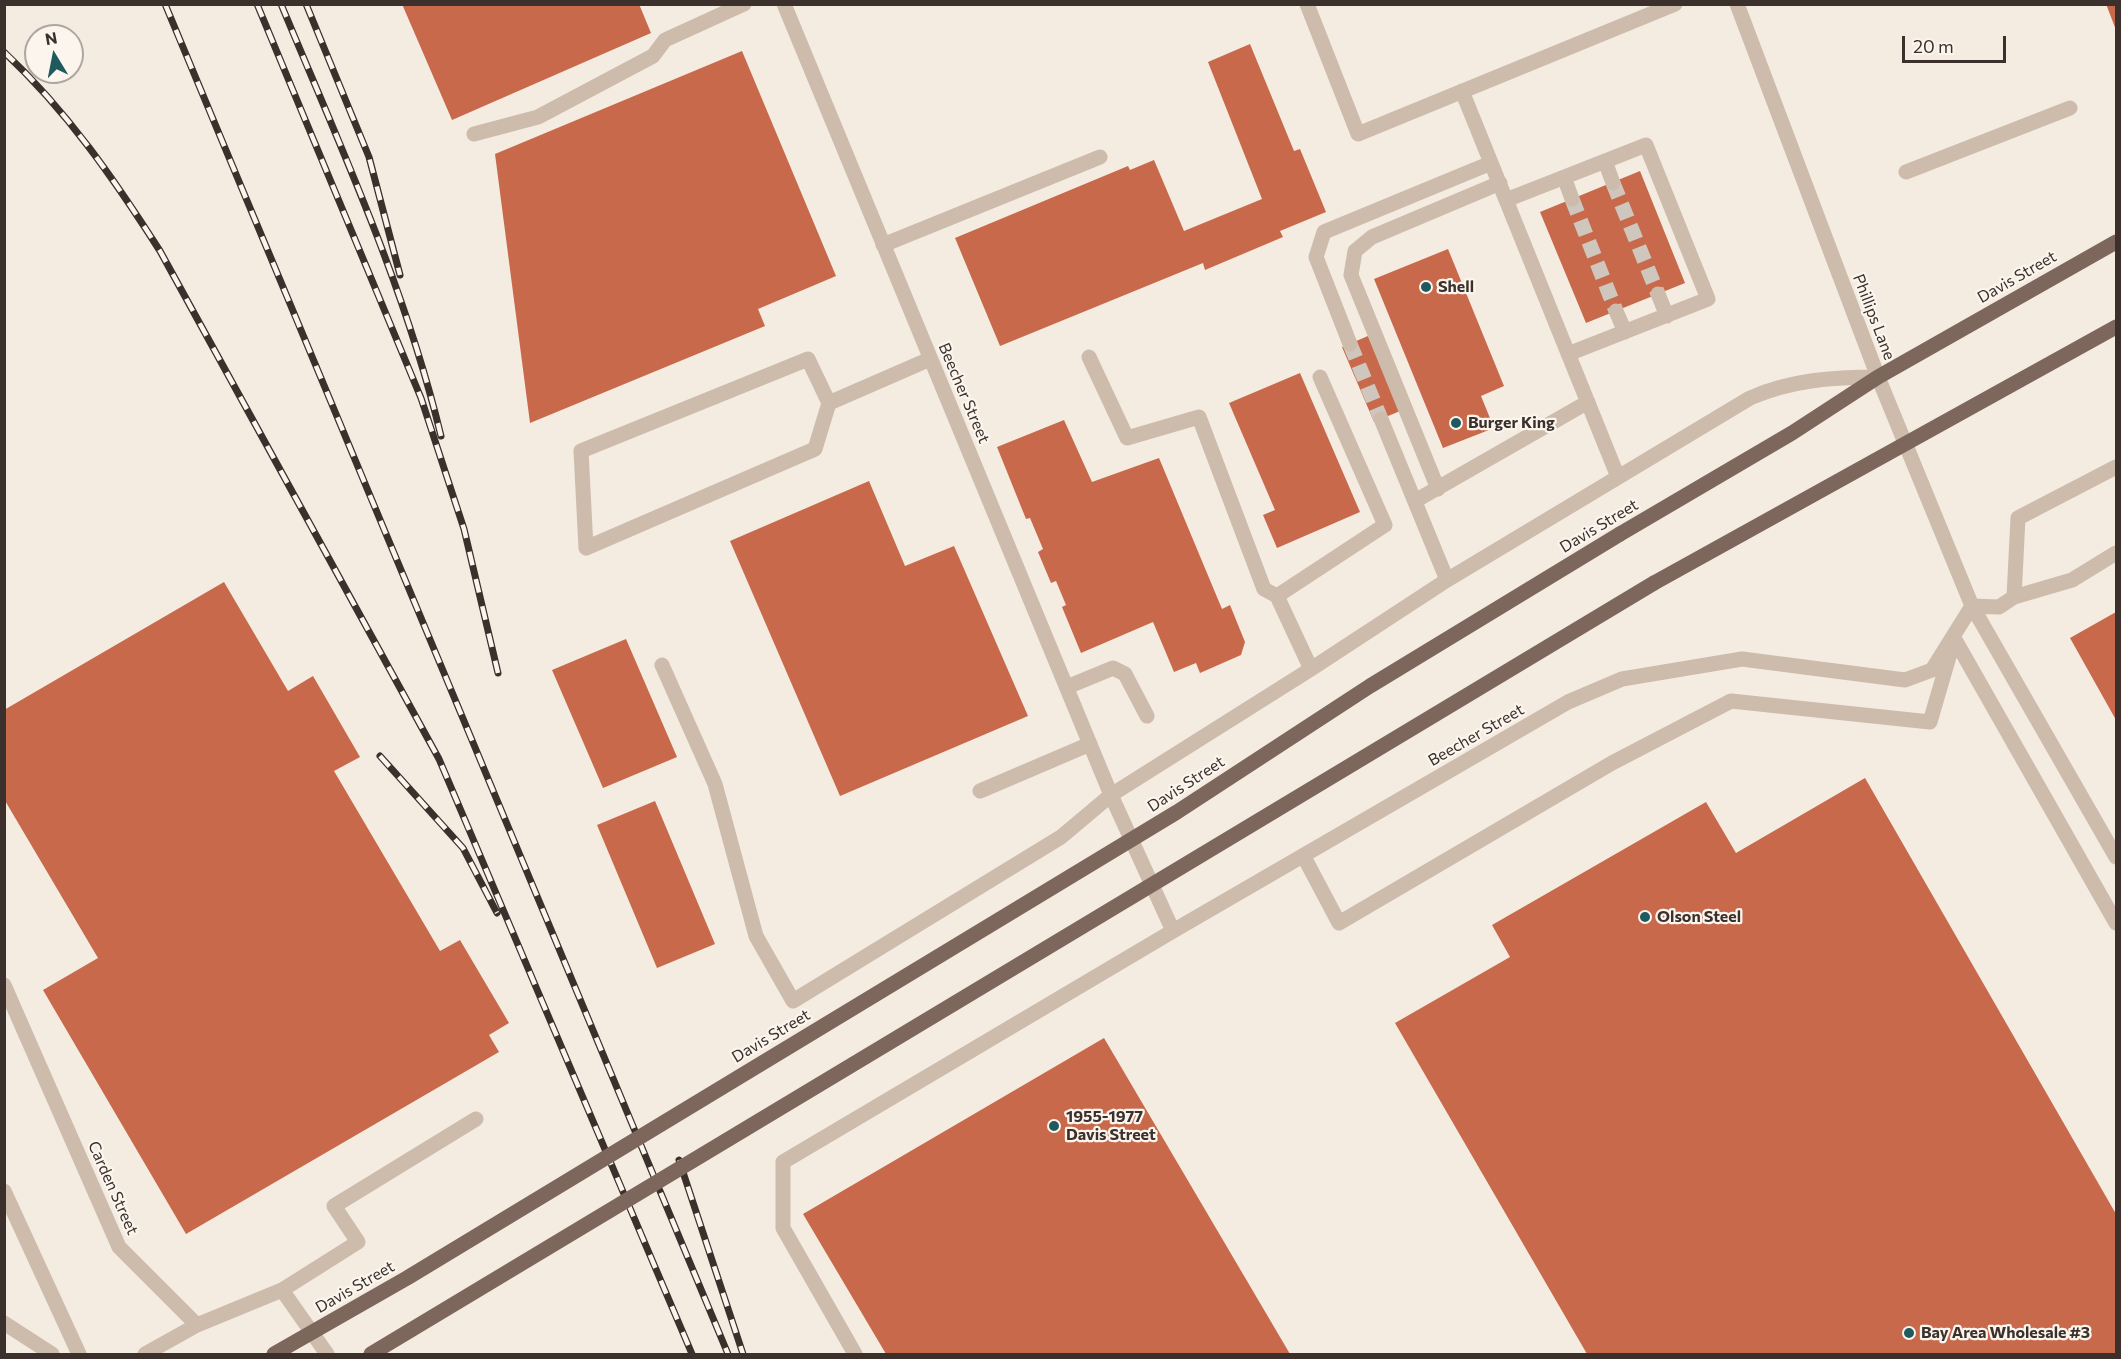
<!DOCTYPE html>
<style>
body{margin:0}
#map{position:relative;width:2121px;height:1359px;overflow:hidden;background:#f4ebe1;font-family:Commissioner,sans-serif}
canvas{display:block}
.frame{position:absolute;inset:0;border:6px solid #3b302b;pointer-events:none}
.north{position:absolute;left:24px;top:24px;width:60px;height:60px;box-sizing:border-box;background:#fbf5ee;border:2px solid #aea6a0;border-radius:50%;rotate:350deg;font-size:16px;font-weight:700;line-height:24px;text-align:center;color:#3b302b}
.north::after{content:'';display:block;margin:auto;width:21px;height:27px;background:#1f5a5e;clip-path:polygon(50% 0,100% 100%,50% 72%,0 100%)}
.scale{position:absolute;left:1902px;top:36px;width:104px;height:27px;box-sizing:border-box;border:3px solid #3b302b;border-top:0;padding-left:8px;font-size:18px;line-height:21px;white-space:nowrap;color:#3b302b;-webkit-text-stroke:4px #fbf5ee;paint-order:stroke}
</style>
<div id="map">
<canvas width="2121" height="1359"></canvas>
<div class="frame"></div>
<div class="north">N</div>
<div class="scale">20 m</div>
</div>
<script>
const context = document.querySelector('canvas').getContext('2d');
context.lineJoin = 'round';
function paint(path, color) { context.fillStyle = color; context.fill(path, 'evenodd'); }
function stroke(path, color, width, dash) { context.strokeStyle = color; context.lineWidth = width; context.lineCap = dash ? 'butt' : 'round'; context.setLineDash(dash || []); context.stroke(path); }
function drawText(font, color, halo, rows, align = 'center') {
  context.font = font + ' Commissioner,sans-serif'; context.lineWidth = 4.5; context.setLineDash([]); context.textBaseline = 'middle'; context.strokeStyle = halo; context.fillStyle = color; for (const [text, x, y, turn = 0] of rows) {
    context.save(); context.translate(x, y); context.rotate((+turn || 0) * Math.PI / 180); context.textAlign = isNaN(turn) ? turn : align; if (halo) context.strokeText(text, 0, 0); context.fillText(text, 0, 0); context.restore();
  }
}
const building = new Path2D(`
 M402 4H639L651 33 452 120Z
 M2106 4H2116V30Z
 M1250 44 1294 151 1300 149 1326 212 1280 231 1283 237 1205 270 1203 263 1000 346 955 238 1128 166 1130 170 1154 160 1184 231 1262 199 1208 62Z
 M742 51 836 276 758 309 765 326 530 423 495 154Z
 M1640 171 1685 283 1586 323 1540 212Z
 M1448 249 1504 386 1481 396 1494 428 1443 448 1374 279Z
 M1368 336 1400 411 1374 422 1342 347Z
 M1300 373 1360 512 1277 548 1263 515 1275 510 1229 403Z
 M1064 420 1092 482 1159 458 1222 609 1230 605 1245 642 1241 655 1200 673 1196 663 1174 672 1153 622 1081 653 1062 607 1066 605 1056 581 1051 583 1038 552 1043 549 1030 518 1026 519 997 447Z
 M869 481 905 566 954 546 1028 716 840 796 730 541Z
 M224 582 288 691 313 676 360 757 334 771 440 951 460 940 509 1023 489 1035 499 1052 186 1234 43 990 98 958 4 799V710Z
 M2116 612V720L2070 638Z
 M626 639 677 757 603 788 552 670Z
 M1865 778 2116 1214V1354H1587L1395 1023 1510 957 1492 925 1706 802 1736 853Z
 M655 801 715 944 657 968 597 825Z
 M1104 1038 1290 1354H886L803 1214Z`);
const minorTunnel = new Path2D(`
 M1613 183 1658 294
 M1572 199 1616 311
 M1350 344 1381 419`);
const minor = new Path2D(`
 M1307 4 1358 134 1675 4
 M1737 4 1878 377 1972 606 2116 857
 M1462 91 1618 477
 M474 134 538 117 653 56 665 40 744 4
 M1605 161 1613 183
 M1906 172 2070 108
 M1564 177 1572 199
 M1506 200 1646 145 1708 299 1568 354
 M883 245 1100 157
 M1658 294 1667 316
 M1616 311 1625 332
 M1350 344 1316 257 1324 232 1491 163
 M1089 357 1127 438 1199 417 1264 589 1277 596 1311 669
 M1878 377C1833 377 1791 380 1750 398L1447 580 1311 669 1111 795 1173 931 1568 702 1622 679 1742 659 1905 680 1932 670 1972 606
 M829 403 815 449 586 548 581 451 808 359 829 403 930 359
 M1381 419 1447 580
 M1438 489 1351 275 1355 251 1372 237 1500 183
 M1415 501 1588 402
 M1277 596 1385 525 1320 377
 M2014 597 2018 518 2116 467
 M1972 606 1999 607 2014 597 2072 580 2116 553
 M1954 638 2116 923
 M662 665 715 784 756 936 793 1001 1061 837 1111 795 784 4
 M1067 687 1113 668 1125 674 1147 716
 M980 791 1090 744
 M1304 857 1339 923 1612 763 1731 701 1930 722 1951 650
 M4 985 119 1247 197 1325
 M4 1191 79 1354
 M282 1290 327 1354
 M4 1323 52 1354
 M145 1354 197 1325 282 1290 358 1242 334 1206 476 1119
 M855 1354 783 1228V1162L1173 931`);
const major = new Path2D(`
 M1620 534 1792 433 1878 377 2116 242
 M1654 583 2116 327`);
const rail = new Path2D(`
 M165 4 728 1354
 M257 4 421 398 464 529 498 673
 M281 4C340 146 405 286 441 436
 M306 4 369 157 400 275
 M4 52C67 111 114 179 160 251L439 759 692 1354
 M380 756 463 848 497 913
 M679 1160 743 1354`);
const majorBridge = new Path2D(`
 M274 1354 407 1278 1177 812 1370 686 1620 534
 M371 1354 1654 583`);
const markers = [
 [1426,287,6,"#1f5a5e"],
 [1456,423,6,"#1f5a5e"],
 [1645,917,6,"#1f5a5e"],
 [1054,1126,6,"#1f5a5e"],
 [1909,1333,6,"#1f5a5e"]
];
const streetNames = [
 ["Davis Street",2017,277,-30],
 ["Phillips Lane",1874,317,69],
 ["Beecher Street",964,393,67],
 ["Davis Street",1599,526,-31],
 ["Beecher Street",1476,735,-30],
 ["Davis Street",1186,784,-33],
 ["Davis Street",771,1036,-31],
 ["Carden Street",113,1188,66],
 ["Davis Street",355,1287,-30]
];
const poiNames = [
 ["Shell",1438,287],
 ["Burger King",1468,423],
 ["Olson Steel",1657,917],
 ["1955-1977",1066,1117],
 ["Davis Street",1066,1135],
 ["Bay Area Wholesale #3",1921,1333]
];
paint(building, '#c8694b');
stroke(minorTunnel, '#cfc6bd', 15, [15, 8]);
stroke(minor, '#cdbbac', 15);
stroke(major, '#7d675c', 15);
stroke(rail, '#3b302b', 7);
stroke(rail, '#fbf5ee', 4.5, [14]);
stroke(majorBridge, '#7d675c', 15);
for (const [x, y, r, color] of markers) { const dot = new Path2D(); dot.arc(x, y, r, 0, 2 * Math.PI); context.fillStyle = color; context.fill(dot); stroke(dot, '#fbf5ee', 2); }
drawText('16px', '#3b302b', '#fbf5ee', streetNames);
drawText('bold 16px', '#3b302b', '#fbf5ee', poiNames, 'left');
</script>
